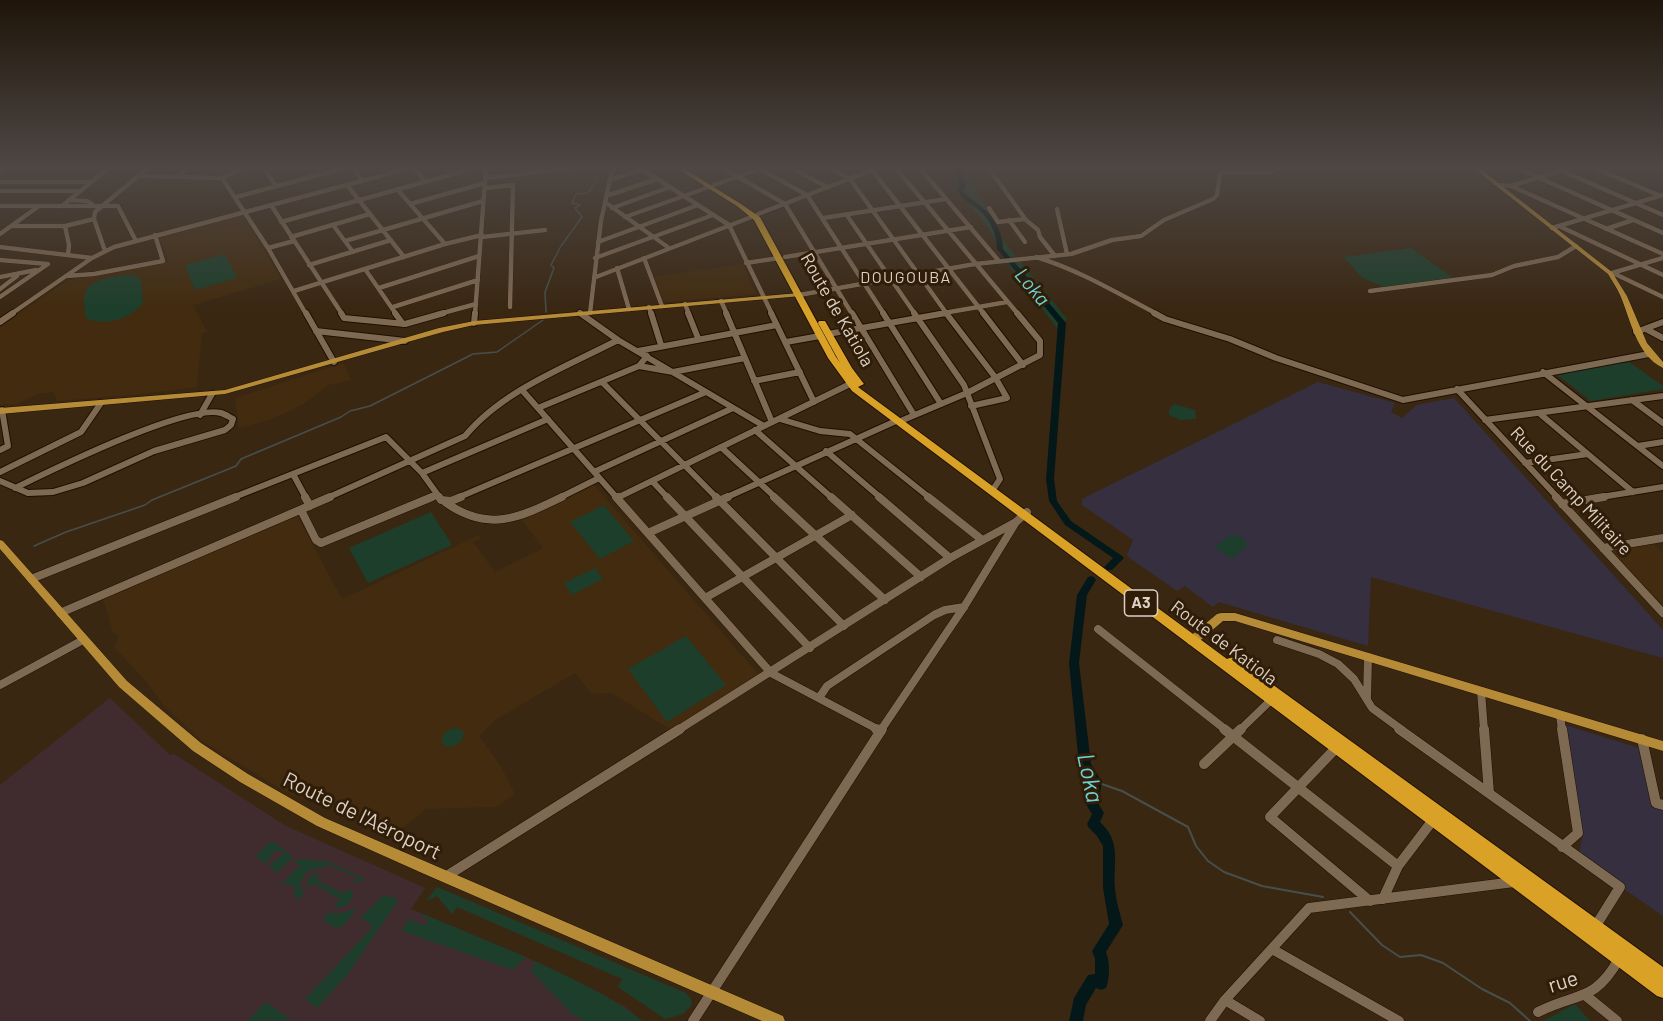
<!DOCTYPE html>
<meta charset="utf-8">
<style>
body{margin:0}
canvas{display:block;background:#392712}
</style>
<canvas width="1663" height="1021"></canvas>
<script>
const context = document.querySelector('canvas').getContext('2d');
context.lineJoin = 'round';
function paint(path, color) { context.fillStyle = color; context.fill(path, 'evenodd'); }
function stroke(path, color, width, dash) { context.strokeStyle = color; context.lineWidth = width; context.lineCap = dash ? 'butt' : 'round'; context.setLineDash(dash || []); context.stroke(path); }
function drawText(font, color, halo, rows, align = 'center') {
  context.font = font + ' Barlow,sans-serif'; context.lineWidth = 6; context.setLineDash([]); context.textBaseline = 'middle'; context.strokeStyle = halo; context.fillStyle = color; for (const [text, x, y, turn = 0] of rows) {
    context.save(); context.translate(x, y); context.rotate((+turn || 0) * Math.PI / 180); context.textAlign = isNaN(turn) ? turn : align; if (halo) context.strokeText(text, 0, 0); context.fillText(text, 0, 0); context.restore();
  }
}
const commercial = new Path2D(`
 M1318 382 1395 403 1391 412 1402 418 1417 405 1454 398 1663 630V658L1371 577 1368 646 1219 602 1213 607 1185 586 1177 591 1131 559 1127 555 1133 540 1082 505V499Z
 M1565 725 1639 748 1652 806 1663 810V916L1575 855 1579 854 1583 834Z`);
const built = new Path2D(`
 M243 215 281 279 193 305 207 332 202 333 197 387 134 395 57 401 54 392 38 394 17 404 0 405V327L68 280 169 262 159 237Z
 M743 264 756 294 664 302 654 277Z
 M344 363 351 380 329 385 302 405 272 419 239 428 235 398Z
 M594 485 759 675 671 730 612 693 592 694 575 673 495 720 479 736 502 768 515 794 496 807 426 809 393 836 376 826 286 792 203 742 164 706 146 681 114 647 118 640 117 634 113 633 103 598 297 516 342 599 479 535 481 538 473 542 495 572 543 548 521 519Z
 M1653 544 1663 552V606L1611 550Z`);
const medical = new Path2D(`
 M110 698 170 755 174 754 286 826 425 888 411 909 526 957 591 988 625 1007 642 1021H0V785Z`);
const green = new Path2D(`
 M946 167H969L975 186 1002 239 1067 319 1057 328 1007 263 1009 260C1000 249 995 237 986 225 977 212 965 201 955 190L961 185 960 181Z
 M1411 248 1453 278 1384 287 1362 278 1344 257Z
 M225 254 237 278 195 290 185 265Z
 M133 275 141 279 143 303C132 319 101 328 85 317 85 310 83 300 85 293 89 278 120 275 133 275Z
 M1629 362 1663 386V389L1591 401 1556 374Z
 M1174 404 1195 410 1196 419 1181 420 1169 415V410Z
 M604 505 634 541 600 559 570 522Z
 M431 512 452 545 368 583 349 548Z
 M1231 535 1241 537 1248 545 1232 559 1214 547Z
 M595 568 603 579 572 595 564 583Z
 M686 636 726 685 667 722 628 669Z
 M456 728 464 732 462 741 452 747 445 746 442 742C442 733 448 729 456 728Z
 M274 842 293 857 277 873 269 866 283 854 281 850 273 852 266 864 256 856 269 843Z
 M299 859 330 862 366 880 353 883 357 878 329 864 324 868C312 866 302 874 300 886L304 893 298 900 293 893 297 889 286 882 282 886 280 885 301 864 293 863Z
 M317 873 320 874 316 880 344 894 349 888 353 894C351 903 343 909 334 907L340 899 313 883 308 888 307 886 308 878Z
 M437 887 686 993 691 999 692 1005 683 1014 665 1019 618 987 622 979 457 907 452 914 437 896 426 901Z
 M384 895 398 899 397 902 348 974 317 1008 305 999 373 927 361 917Z
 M356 909 345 924 337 929 323 920 329 912 335 914Z
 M423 914 526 957 513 970 402 931 409 919 424 926 429 920 421 916Z
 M535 961C572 979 610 995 642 1021H585L572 1014 531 971Z
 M266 1002 291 1020 247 1021Z
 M1575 1004 1590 1021H1543Z`);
const streamFar1 = new Path2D(`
 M546 312 545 292 554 268 551 265 561 246 582 217 575 208 580 205 572 203 576 194 588 193 596 181V167
 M34 546 66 532 145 505 152 500 236 466 241 459 341 417 350 411 370 406 473 354 497 352 543 320`);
const stream = new Path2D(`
 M1096 782 1122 791 1188 827 1196 846 1208 861 1224 872 1262 886 1323 897
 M1350 912 1382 945 1400 957 1421 955 1443 963 1482 989 1510 1003 1530 1021`);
const river = new Path2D(`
 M957 167H963L961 175 966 181 964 183 966 186 963 191 964 193C970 199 978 203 984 209 995 218 1003 234 1003 249L1066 323 1054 479 1057 501 1071 521 1122 556 1124 558 1112 570H1106L1104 567 1113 558 1065 525 1049 501 1046 479 1058 323 997 249C997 235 990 219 979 210 971 204 963 200 957 191L960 186 957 183 960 181 955 175Z
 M1091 576 1094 577 1096 580 1087 595 1079 663 1091 764 1102 782 1098 803 1104 813 1100 822C1122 842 1113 862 1115 888 1116 901 1120 913 1123 925L1106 952C1110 962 1110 978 1106 988L1101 990 1096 988 1086 1005 1083 1021H1069L1074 998 1088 975 1095 974V959L1092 951 1109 924 1103 888V846L1097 836 1089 828 1087 824 1092 814 1086 804 1090 783 1079 765 1069 663 1077 595 1088 577Z`);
const minorFar3 = new Path2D(`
 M263 167 276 186
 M353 167 363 181
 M721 167 785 204 852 314
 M790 167 827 187
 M828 167 850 179 947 314
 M866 167 872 170 984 314
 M895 167 1018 314
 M919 167 998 260
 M988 167 1026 220 1038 230 1040 237 1055 256
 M1515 167 1663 233
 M1592 167 1661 196
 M414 168 425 182
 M642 169 729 225 772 314
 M760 169 807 195 884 314
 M1560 170 1663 215
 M0 171 6 167
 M141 176 222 178 246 167
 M177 177 188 167
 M222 178 268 248 306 314
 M485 178 584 167
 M612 179 646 168
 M0 182H91
 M347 185 404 257
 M714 185 762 168
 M1499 185 1511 186 1663 254
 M1511 186 1572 167
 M485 188 513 185 510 307
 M397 189 445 244
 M0 191H80
 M606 196 657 179
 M236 197 348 167
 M69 200 87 201 92 204
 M605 202 669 248
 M410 204 485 183
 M271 205 342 314
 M0 206H118L136 241
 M62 206 110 167
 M612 208 670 187
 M989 208 998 222 1025 219
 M1057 209 1067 254
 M758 214 880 167
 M846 214 915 314
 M625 217 709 187
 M823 218 946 199
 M1009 220 1025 242
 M281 222 478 167
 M333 225 353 252
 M11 226H65L94 219
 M65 226 69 245 68 255
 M1559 226 1663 275
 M1552 228 1663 195
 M1606 229 1633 220
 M0 234 39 206
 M291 237 370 214
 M482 237 545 230
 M345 241 483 201
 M598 242 698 205
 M0 247 92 258
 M268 248 294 241
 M105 251 94 219 95 212 149 167
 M785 257 971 227
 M1036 257C1079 270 1117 293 1157 314
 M595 258 713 215
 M644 258 662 306
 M0 260 48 264
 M746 263 779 258
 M309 265 391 240
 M617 268 629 309
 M365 269 396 314
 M1612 273 1663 258
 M1613 273 1663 297
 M66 276 94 274 163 261 155 235
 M0 277 36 270
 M596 277 754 216
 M379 288 479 256
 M0 289 17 276
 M294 291 445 244 482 235
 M1370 291 1492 275 1514 266 1558 257 1576 246
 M799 295 975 264 1071 254 1112 240 1141 236 1164 220 1213 199 1217 195 1220 173 1272 172
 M0 297 48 264
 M721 301 727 314
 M685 304 689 314
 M393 307 478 280
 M649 307 651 314
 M580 313 582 314
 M590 313 601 221 611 175 616 167
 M11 314 92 258 114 247 414 167
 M439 314 476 304
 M475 314 486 167
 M938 314 1007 302`);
const minorFar2 = new Path2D(`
 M306 313 334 362
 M341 313 344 318 405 324 444 313
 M395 313 403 324
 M580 313 618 340 764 426
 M651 313 661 345
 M688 313 698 338
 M726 313 772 422
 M771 313 814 402
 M852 313 914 415
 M883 313 941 404
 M914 313 964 385 1000 479 994 488
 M946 313 995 377 1007 398 971 406
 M983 313 1023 365
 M1154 313 1165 319 1230 339 1276 358 1403 400 1649 354
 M0 322 13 313
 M474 323 475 313
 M1646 329 1663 338
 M316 331 405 341
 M1636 332 1663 322
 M828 334 946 313
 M786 342 820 336
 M638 351 777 325
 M639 366 673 372 745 358
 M1543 372 1663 466
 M754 381 800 372
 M602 382 717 498
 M1457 389 1558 498
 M522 390 617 498
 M1632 400 1663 423
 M538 408 639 366 647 356
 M1539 413 1633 492
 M200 415 212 394
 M780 419 820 431 850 434 930 498
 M903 420 967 393 1040 355V341L1017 313
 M1485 420 1663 396
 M755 430 832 498
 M1638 446 1663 442
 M721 447 776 498
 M0 450 8 446 2 410
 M826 451 881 498
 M1525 463 1588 454
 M0 472 81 432 101 403
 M594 472 733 408
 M422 473 548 419
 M293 474 306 498
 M0 481 28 493 53 492 83 483 154 451 225 430 231 425 233 419C229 417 225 414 221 413 185 404 52 470 15 488
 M652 481 668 498
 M232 498 386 437 422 473 440 498
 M327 498 465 436C503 390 566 367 618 340
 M429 498 437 495
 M457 498 706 392
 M559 498 599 478
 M617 498 850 384
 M725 498 896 421
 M1595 498 1663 487`);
const minorFar1 = new Path2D(`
 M305 497 310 506
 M439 497 441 500 451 501 461 497
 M616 497 771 673 879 730
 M667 497 810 648
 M716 497 844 626
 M774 497 885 600
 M831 497 921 577
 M879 497 950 558
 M928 497 981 539
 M1556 497 1663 613
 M617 498 619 497
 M445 502C488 533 519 518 562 497
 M1562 504 1604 497
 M301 510 316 540 321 543 432 497
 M648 533 728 497
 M1603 548 1663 538
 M31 579 236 497
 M705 598 852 515
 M60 613 330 497
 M1098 629 1226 730
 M1277 640 1319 654 1338 664 1354 679 1372 708 1402 730
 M0 685 83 640
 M1481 691 1484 730
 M819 698 827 686 934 615 945 610 964 607
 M1367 699 1368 657
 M1560 715 1562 730
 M678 730 950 558 1016 522
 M881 730 964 607 1016 522 1027 512
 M1240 730 1271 700`);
const minor = new Path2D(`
 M876 729 881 731
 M1224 729 1398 866
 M1399 729 1620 887 1595 927
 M1484 729 1489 793
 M1642 739 1656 803 1663 805
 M1336 748 1270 817 1370 901
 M1204 764 1241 729
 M1562 847 1578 833 1562 729
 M445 877 680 729
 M1383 899 1398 866 1433 820
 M1272 949 1399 1021
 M1585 995 1617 1021
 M1225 1000 1260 1021
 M1538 1012C1577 992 1594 1003 1619 959
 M693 1021 882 729
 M1210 1021 1225 1000 1309 908 1514 882`);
const major = new Path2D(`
 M1472 167H1478L1612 272 1627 296 1647 343 1663 362V368C1636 355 1631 320 1620 295 1617 288 1612 281 1608 274Z
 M799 293 801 294V296L474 325 443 332 225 394 0 414V408L225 390 439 328 474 321Z
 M0 540 3 541 127 681 201 743 248 774 325 818 783 1016 785 1021H762L422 873 317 826 240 782 193 751 119 687 0 549Z
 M1221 613H1235L1663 741V751L1235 621H1223L1196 644 1192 645 1188 644 1187 641 1188 638 1217 614Z`);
const highway = new Path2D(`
 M674 167H682L741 204 760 217 836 357 840 363 818 323 819 321H825L852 368 864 384 858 387 1227 659 1232 657 1236 658 1663 967V998L1657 996 852 391 828 358 754 220 737 206Z`);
const farNeighbourhoodnames = [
 ["DOUGOUBA",906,278]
];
const shields = [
 [1141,603,33]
];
const shieldNames = [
 ["A3",1141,603]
];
const streetNames = [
 ["Route de Katiola",837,310,60],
 ["Rue du Camp Militaire",1571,491,47],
 ["Route de Katiola",1224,643,37]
];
const waterNames = [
 ["Loka",1032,287,50]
];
const nearStreetnames = [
 ["Route de l'Aéroport",362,816,26],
 ["rue",1563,982,-17]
];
const nearWaternames = [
 ["Loka",1090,778,78]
];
paint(commercial, '#352f40');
paint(built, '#422b0f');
paint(medical, '#402c2f');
paint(green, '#1d3e2b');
stroke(streamFar1, '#464f4c', 1.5);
stroke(stream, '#464f4c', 2);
paint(river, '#051819');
stroke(minorFar3, '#200f00', 5);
stroke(minorFar2, '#200f00', 8);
stroke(minorFar1, '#200f00', 9);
stroke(minor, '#200f00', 11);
stroke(major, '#200f00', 1);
stroke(highway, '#200f00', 2);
stroke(minorFar3, '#7e6952', 4.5);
stroke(minorFar2, '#7e6952', 6);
stroke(minorFar1, '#7e6952', 8);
stroke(minor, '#7e6952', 10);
paint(major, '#b58b38');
paint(highway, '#d9a227');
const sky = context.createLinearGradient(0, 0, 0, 310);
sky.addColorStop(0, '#1f150a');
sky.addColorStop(0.54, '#4e4744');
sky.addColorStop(1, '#4e474400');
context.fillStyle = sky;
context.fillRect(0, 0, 1663, 310);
context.letterSpacing = '1.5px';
drawText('16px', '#dcd0c4', '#2f1d08', farNeighbourhoodnames);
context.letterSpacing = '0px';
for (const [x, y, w] of shields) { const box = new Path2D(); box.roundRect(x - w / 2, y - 13, w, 26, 4.5); context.fillStyle = '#2f1d08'; context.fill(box); stroke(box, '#dcd0c4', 1.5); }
drawText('bold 16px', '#dcd0c4', null, shieldNames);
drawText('18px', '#dcd0c4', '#2f1d08', streetNames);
drawText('italic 20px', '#6dd0d5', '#2f1d08', waterNames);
drawText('21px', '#dcd0c4', '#2f1d08', nearStreetnames);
drawText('italic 24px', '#6dd0d5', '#2f1d08', nearWaternames);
</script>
